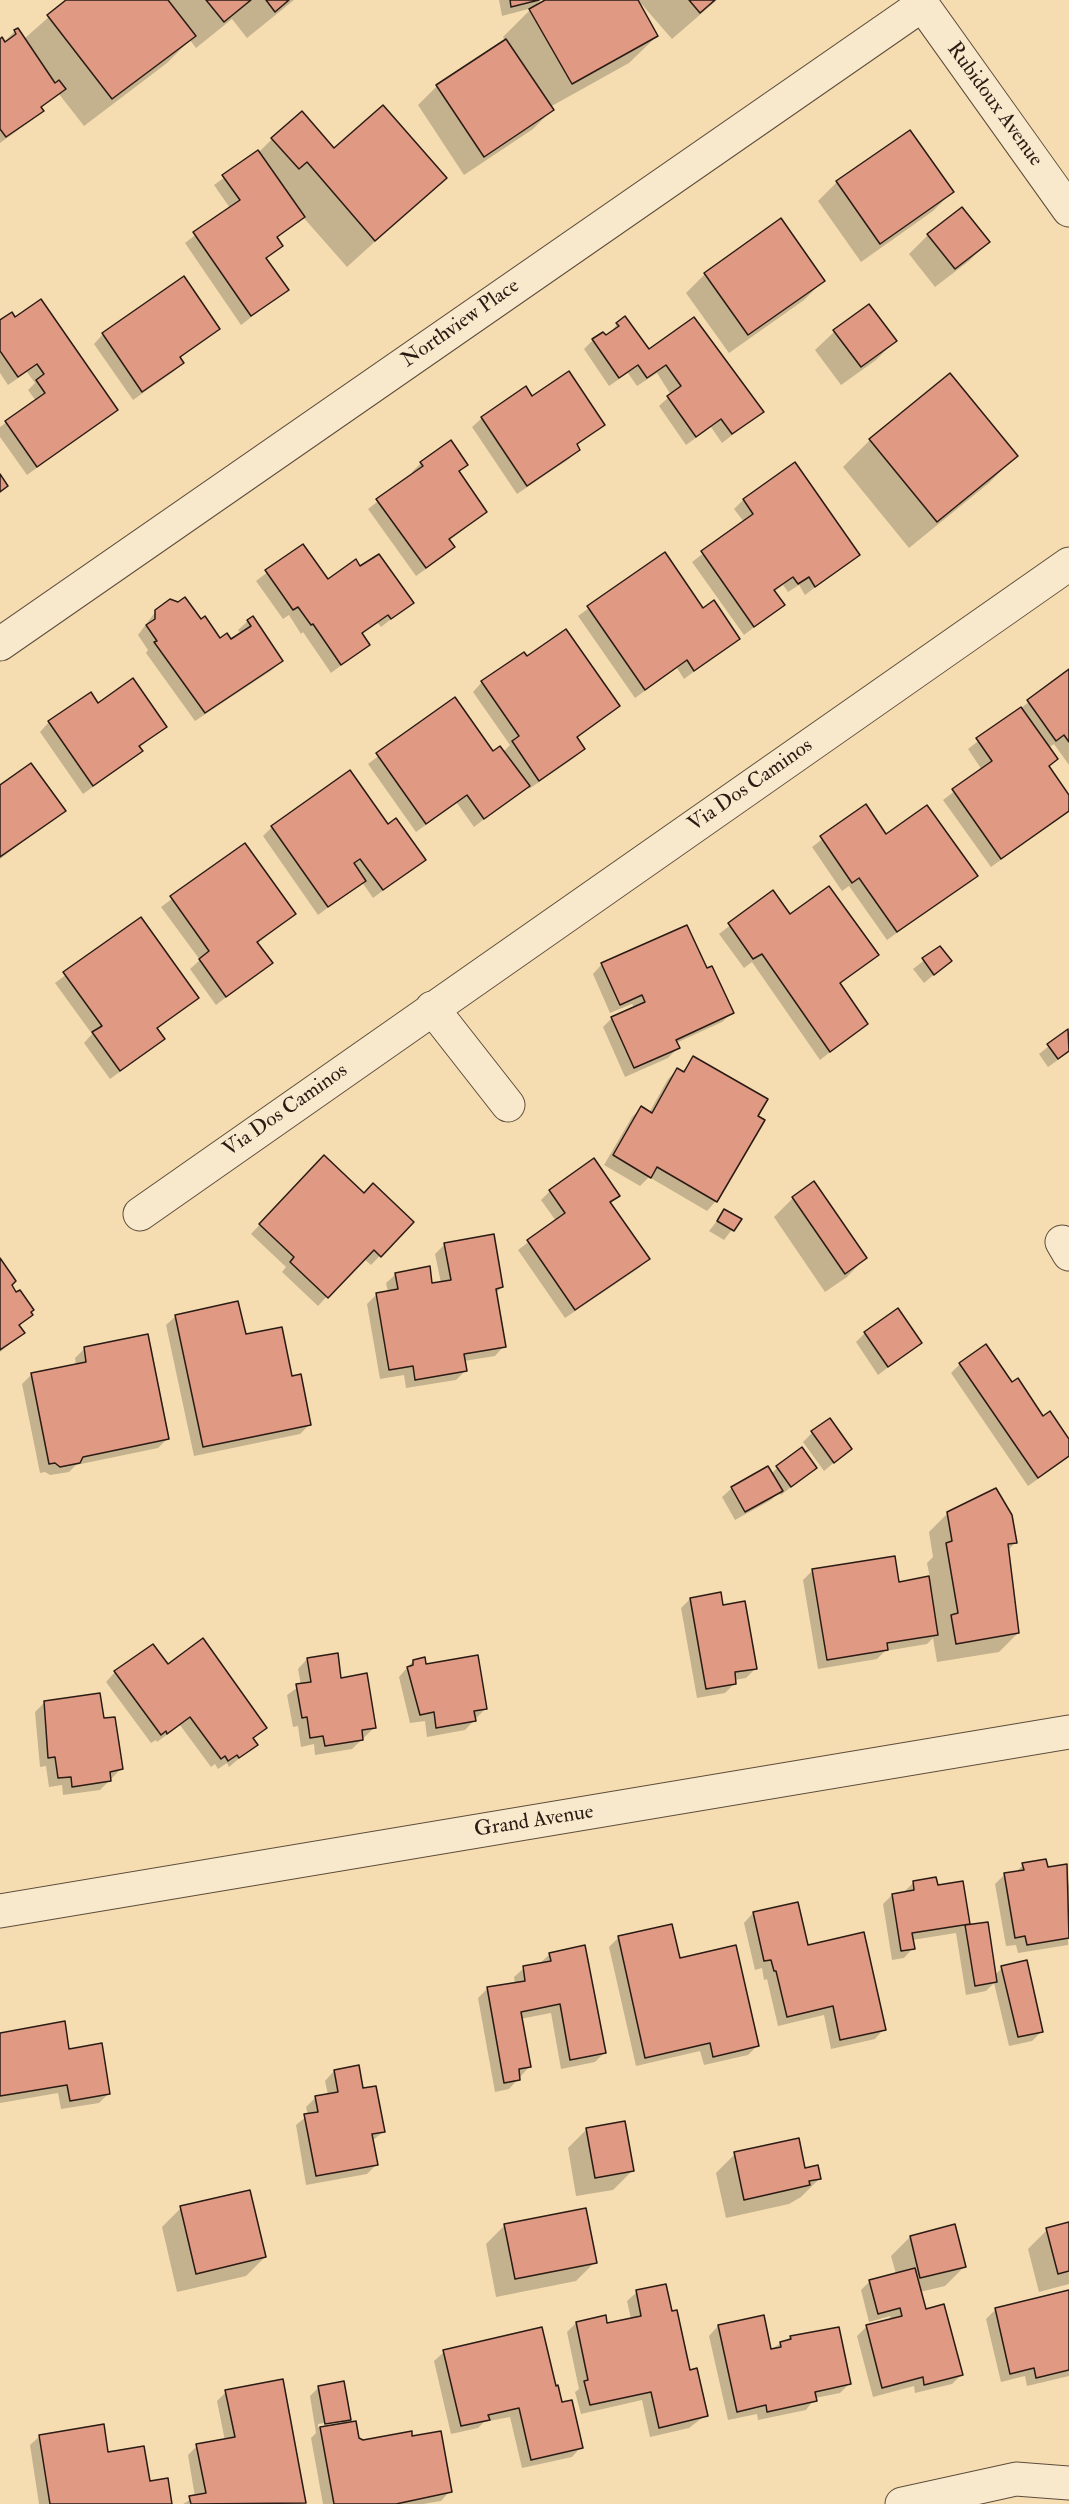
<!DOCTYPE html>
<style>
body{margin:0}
canvas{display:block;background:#f5ddb1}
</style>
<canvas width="1069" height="2504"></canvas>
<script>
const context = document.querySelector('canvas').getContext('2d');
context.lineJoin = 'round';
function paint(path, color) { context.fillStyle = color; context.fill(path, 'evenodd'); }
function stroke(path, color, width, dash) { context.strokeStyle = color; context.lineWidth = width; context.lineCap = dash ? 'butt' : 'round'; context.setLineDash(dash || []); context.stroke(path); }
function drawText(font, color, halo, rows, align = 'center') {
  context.font = font + ' "IM FELL Double Pica",serif'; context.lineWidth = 5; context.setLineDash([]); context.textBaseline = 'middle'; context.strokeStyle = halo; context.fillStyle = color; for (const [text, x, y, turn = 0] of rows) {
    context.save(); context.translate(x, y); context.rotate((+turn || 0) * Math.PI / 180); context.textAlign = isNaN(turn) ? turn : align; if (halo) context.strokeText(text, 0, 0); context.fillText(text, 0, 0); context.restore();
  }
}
const shadow = new Path2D(`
 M68 0H294L247 38 232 19 196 48 190 40 167 63 84 126 59 94 40 108 42 111 32 120 0 143V41L4 42 15 31 24 39Z
 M499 0H541L534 7 548 0H636L657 36 629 63 550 107 552 110 533 129 464 175 418 105 437 86 505 41 503 37 532 8 502 16Z
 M638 0H717L672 39Z
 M272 139 445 178 347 267 303 217 276 238 281 245 265 259 287 290 241 325 185 243 230 208 214 185 258 153Z
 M837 182 952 192 933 211 861 262 818 201Z
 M928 235 988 242 969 261 935 287 909 254Z
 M705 274 823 281 804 300 729 353 686 293Z
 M869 306 895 341 876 360 841 385 815 350 834 332Z
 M0 322 116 410 27 475 0 437V427L36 401 28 390 35 383 27 372 8 385 0 373Z
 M617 324 648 351 762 412 722 443 711 427 686 445 659 406 671 395 657 373 637 386 628 373 609 386 584 349 593 340 609 335Z
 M218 329 179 359 182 363 173 372 133 400 94 344 103 334Z
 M949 375 1016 456 989 483 909 548 843 467 870 440Z
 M532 398 603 425 576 446 578 450 569 459 517 494 472 427 482 418Z
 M421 463 466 465 458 473 485 512 449 541 453 546 444 556 416 576 368 509 413 474 412 472Z
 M743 500 858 555 805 595 799 585 788 592 783 585 774 592 783 605 744 635 692 562 744 522 734 509Z
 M302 546 328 581 412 603 381 627 378 623 361 635 368 645 331 673 303 632 301 634 289 615 283 619 256 581Z
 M664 554 703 610 738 639 684 679 677 668 635 698 578 616Z
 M156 611 219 641H231L241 634 238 630 248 621 281 661 272 670 195 721 146 653 148 650 138 635Z
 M527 658 618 706 576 739 583 749 574 758 529 789 527 786 474 827 457 803 416 832 368 764 454 699 493 753 503 752 510 745 473 692 482 682Z
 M1069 671V765L1054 744 1048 748V767L1069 798V811L991 867 943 800 982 770 968 749Z
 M98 705 165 727 139 748 141 751 131 760 83 794 40 732 49 722Z
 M0 787 64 810 0 859Z
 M866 806 886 836 976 876 887 940 849 886 842 891 812 847Z
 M388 826 424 860 373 898 362 882 318 915 263 836 272 827Z
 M245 845 294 914 257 944 271 963 216 1005 190 969 200 960 161 907Z
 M773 892 790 916 877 955 839 985 866 1024 820 1060 752 962 744 968 719 934Z
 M140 919 197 998 156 1030 163 1039 153 1048 110 1079 84 1043 92 1034 55 983Z
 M940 948 950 961 924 983 913 969Z
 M602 964 706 970 732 1013 722 1022 676 1043 678 1048 668 1058 625 1077 603 1027 612 1018 635 1008 632 1004 610 1013 593 974Z
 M1068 1031 1069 1052 1048 1067 1039 1054Z
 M694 1058 716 1201 707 1211 649 1177 640 1186 604 1165 632 1117 641 1108 649 1113 668 1079 677 1070 681 1073Z
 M315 1166 412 1222 371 1265 363 1258 318 1306 282 1272 286 1267 251 1234Z
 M814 1183 865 1258 847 1277 825 1292 774 1217 793 1198Z
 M550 1191 618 1196 610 1204 648 1259 639 1268 565 1318 518 1250 556 1221 541 1200Z
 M725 1211 740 1219 724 1240 709 1231Z
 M445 1244 502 1287 495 1294 504 1346 495 1356 464 1361 466 1370 456 1380 406 1388 404 1375 380 1379 367 1304 377 1294 388 1292 386 1283 396 1274 431 1285 441 1283 435 1254Z
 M0 1261 10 1285 31 1315 18 1327 23 1333 0 1352Z
 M176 1316 244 1336 291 1377 310 1424 300 1434 194 1456 166 1325Z
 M865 1333 920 1343 878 1375 856 1342Z
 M85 1348 167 1439 158 1448 76 1465 69 1472 50 1475 45 1472 40 1473 22 1384 32 1374 76 1365 75 1358Z
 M960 1364 1011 1384 1069 1441V1457L1028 1486 951 1373Z
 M812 1433 850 1449 824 1471 803 1442Z
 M768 1468 771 1474 777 1468H815L781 1495 779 1492 771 1500 735 1520 722 1497 732 1488Z
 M948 1513 1015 1543 1007 1551 1018 1633 999 1652 937 1662 933 1638 927 1644 885 1651 877 1659 818 1669 803 1580 812 1571 898 1583 930 1578 927 1563 933 1557 929 1532Z
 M690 1599 722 1606 756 1668 746 1678 734 1680 735 1683 725 1693 697 1698 681 1608Z
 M307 1659 340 1680 374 1728 352 1749 315 1755 314 1744 301 1747 298 1726 293 1727 287 1695 301 1685 298 1669Z
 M413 1661 425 1666 486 1708 465 1730 427 1737 425 1721 410 1723 399 1677Z
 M167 1666 265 1728 252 1740 256 1744 229 1767 227 1763 218 1769 215 1764 211 1767 180 1725 157 1742 156 1740 151 1743 106 1682 115 1672Z
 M44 1703 102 1720 121 1769 100 1790 63 1795 62 1785 49 1787 46 1766 40 1767 35 1712Z
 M1023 1865 1047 1869 1066 1866 1069 1886 1068 1945 1018 1953 1016 1945 1006 1946 995 1884 1005 1874 1015 1873Z
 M962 1882 969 1926 994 1976 1002 1968 1042 2031 1032 2041 1009 2046 994 1983 986 1991 966 1995 956 1933 912 1940 913 1948 904 1958 892 1960 883 1904 892 1895 904 1892 913 1883 936 1886Z
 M753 1913 807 1947 884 2029 875 2039 831 2049 824 2015 778 2026 767 1979 764 1980 762 1968 755 1970 744 1923Z
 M618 1938 757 2046 748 2055 704 2065 700 2051 636 2066 609 1947Z
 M550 1954 604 2053 595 2062 561 2069 551 2013 520 2019 529 2067 509 2089 495 2092 478 1998 487 1989 515 1984 514 1977 524 1968 540 1963Z
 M0 2034 109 2093 99 2103 61 2109 58 2093 0 2103Z
 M334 2071 362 2090 383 2132 372 2141 376 2165 367 2174 306 2185 296 2125 308 2115 306 2107 316 2097 328 2095 325 2081Z
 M587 2129 632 2171 613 2190 576 2196 568 2148Z
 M735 2154 804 2169 820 2178 801 2197 789 2204 726 2218 716 2173Z
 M181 2208 265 2257 246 2276 177 2292 162 2227Z
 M1069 2224V2284L1039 2292 1028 2249 1047 2230Z
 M505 2225 595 2262 576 2281 496 2297 486 2244Z
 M910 2237 964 2267 945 2286 920 2292 925 2311 961 2375 952 2384 915 2393 914 2386 873 2397 857 2336 867 2326 891 2320 890 2316 869 2322 861 2290 870 2281 896 2274 891 2256Z
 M637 2292 689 2372 706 2415 689 2428 650 2437 642 2400 581 2414 575 2392 579 2389 567 2332 576 2323 606 2325 631 2319 627 2301Z
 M1069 2292V2376L1027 2386 1025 2376 1001 2382 986 2319 995 2310Z
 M718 2326 770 2350 791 2337 850 2383 840 2393 815 2398 806 2410 758 2420 757 2414 728 2420 709 2336Z
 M541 2329 561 2404 581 2447 572 2457 522 2468 510 2417 484 2422 478 2428 451 2434 434 2361 444 2352Z
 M319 2387 349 2419 344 2424 358 2440 362 2442 411 2438 450 2491 441 2501 423 2504H323L311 2438 316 2433 310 2396ZM341 2420V2423L318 2427V2424Z
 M226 2392 304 2502 302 2504H183L195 2497 188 2455 197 2446 225 2441 217 2401Z
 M40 2436 149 2483 171 2504H39L30 2445Z`);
const building = new Path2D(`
 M66 0H168L196 36 112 99 47 15Z
 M206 0H251L224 22Z
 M266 0H289L275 12Z
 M510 0H539L511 7Z
 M545 0H638L658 36 572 84 529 9Z
 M689 0H715L700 13Z
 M18 28 55 83 59 80 66 89 41 107 44 111 6 137 0 129V39L2 37 5 42 16 34 14 30Z
 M506 39 554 110 484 157 436 85Z
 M383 105 447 178 375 241 307 162 299 169 271 138 302 111 334 148Z
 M910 130 954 192 880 244 836 181Z
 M258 150 305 217 277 237 283 246 266 258 289 290 251 316 193 232 240 200 222 175Z
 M962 207 990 242 955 269 927 234Z
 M781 218 825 281 748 335 704 273Z
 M184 276 220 329 180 357 184 363 142 392 102 333Z
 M41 299 118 410 37 467 5 421 45 393 36 380 44 374 37 364 18 377 0 351V320L12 312 15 317Z
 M869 304 897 341 861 367 833 330Z
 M625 316 649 349 694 317 764 412 732 434 721 419 696 437 667 396 681 386 666 365 647 378 638 365 619 378 592 339 603 332 606 335 619 326 616 323Z
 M569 371 605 425 577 444 580 450 527 486 481 417 526 386 532 396Z
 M950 373 1018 456 937 522 869 439Z
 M451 440 468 465 459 471 487 512 449 539 455 547 426 568 376 499 423 466 420 462Z
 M795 462 860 555 815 587 809 577 798 584 793 577 774 590 785 605 754 627 701 551 753 514 743 499Z
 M0 474 8 486 0 492Z
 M303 544 328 579 356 559 360 566 379 554 414 603 391 619 388 615 362 633 370 645 341 665 313 624 311 625 298 607 293 610 265 570Z
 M665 552 703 608 714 600 740 639 694 671 687 660 645 690 587 606Z
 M185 597 201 619 205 616 220 638 227 633 231 639 251 626 247 620 253 616 283 661 205 713 154 642 157 641 146 625 155 619V610L170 599 178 602Z
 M566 629 620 706 577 737 585 749 539 781 512 741 519 736 481 681 524 652 527 656Z
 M1069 669V742L1064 735 1056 741 1027 700Z
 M133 678 167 727 139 746 143 751 93 786 48 721 91 692 98 703Z
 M455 697 493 751 500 746 530 786 484 819 467 795 426 824 376 753Z
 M1021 707 1058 759 1049 766 1069 795V811L1001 859 952 789 992 761 976 738Z
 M31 763 66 811 0 857V785Z
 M350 770 388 824 396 818 426 860 383 890 360 859 354 863 366 881 328 907 271 826Z
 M866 804 886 834 927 805 978 876 897 932 859 878 852 883 820 836Z
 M245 843 296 914 257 942 273 963 226 997 199 959 209 951 170 896Z
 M829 886 879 955 840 983 868 1024 830 1052 762 954 753 959 728 923 773 890 790 914Z
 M141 917 199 998 157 1028 165 1039 120 1071 92 1032 102 1026 63 972Z
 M687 925 707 968 712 966 734 1013 676 1040 680 1048 634 1068 611 1017 645 1002 642 995 620 1005 601 963Z
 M940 946 952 961 934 975 922 958Z
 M1068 1029 1069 1051 1058 1059 1047 1044Z
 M693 1056 768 1099 758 1116 765 1120 717 1202 657 1167 651 1178 613 1155 641 1106 652 1113 677 1068 684 1072Z
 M324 1155 364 1193 373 1183 414 1222 381 1257 374 1250 328 1298 290 1262 294 1257 259 1224Z
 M594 1158 620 1196 610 1202 650 1259 575 1310 527 1240 565 1213 549 1190Z
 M814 1181 867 1258 845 1274 792 1197Z
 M724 1209 742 1219 734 1231 717 1221Z
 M494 1234 503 1287 496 1289 506 1347 464 1354 467 1371 415 1380 413 1366 389 1370 376 1293 398 1289 395 1273 430 1266 432 1283 451 1280 444 1243Z
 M0 1258 16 1281 12 1285 16 1292 20 1290 34 1310 31 1312 33 1315 19 1325 25 1333 0 1350Z
 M238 1301 246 1334 282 1327 292 1376 301 1374 311 1425 203 1447 175 1315Z
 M898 1308 922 1343 888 1367 864 1332Z
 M148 1334 169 1439 83 1457 80 1463 60 1467 55 1463 49 1464 31 1373 86 1362 84 1347Z
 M986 1344 1012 1382 1018 1378 1043 1416 1050 1411 1069 1439V1456L1038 1478 959 1363Z
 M830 1418 852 1449 834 1463 811 1431Z
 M802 1447 817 1468 791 1487 776 1466Z
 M768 1466 783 1491 745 1512 731 1487Z
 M996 1488 1012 1515 1017 1543 1008 1544 1019 1633 956 1644 951 1615 958 1613 946 1543 952 1541 947 1512Z
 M895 1556 899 1582 929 1576 938 1635 887 1643 888 1650 827 1660 812 1569Z
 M721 1592 723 1605 745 1601 757 1669 735 1672 736 1684 706 1689 690 1598Z
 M203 1638 267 1728 253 1738 258 1745 239 1758 237 1755 228 1761 225 1756 221 1759 190 1717 167 1734 166 1731 161 1735 114 1671 153 1644 168 1664Z
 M338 1653 341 1678 367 1673 376 1728 362 1730 363 1740 325 1746 323 1736 310 1738 307 1717 302 1718 296 1684 311 1682 307 1658Z
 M478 1655 487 1709 474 1711 476 1721 436 1728 434 1712 420 1715 407 1667 413 1665V1660L425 1657 426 1664Z
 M100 1693 104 1718 115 1717 123 1769 110 1772 111 1781 72 1787 71 1777 58 1778 55 1757 48 1758 44 1701Z
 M1046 1859 1048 1867 1067 1864 1069 1938 1027 1945 1025 1936 1015 1938 1004 1873 1024 1870 1022 1863Z
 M936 1877 938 1885 963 1881 970 1924 912 1933 915 1949 901 1951 892 1894 914 1890 913 1881Z
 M798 1902 808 1945 864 1932 886 2030 840 2040 833 2006 787 2017 776 1971H774L771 1960 764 1961 753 1912Z
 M988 1922 997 1982 975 1986 965 1925Z
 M672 1924 680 1958 736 1945 759 2046 713 2057 710 2043 645 2058 618 1936Z
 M585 1945 606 2053 570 2060 560 2004 521 2012 531 2067 519 2069 520 2080 504 2083 487 1987 525 1981 523 1966 551 1961 549 1953Z
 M1027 1960 1043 2032 1018 2037 1001 1966Z
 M65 2021 69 2049 102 2043 110 2094 70 2101 67 2085 0 2096V2033Z
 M359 2065 363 2088 376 2086 385 2132 372 2134 378 2165 316 2176 304 2114 318 2112 315 2096 338 2092 334 2070Z
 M625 2121 634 2171 595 2178 586 2128Z
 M799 2138 805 2168 818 2165 821 2179 809 2181 810 2185 744 2200 734 2152Z
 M250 2190 266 2257 196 2274 180 2206Z
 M586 2208 597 2263 515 2279 504 2224Z
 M1069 2222V2271L1058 2274 1046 2228Z
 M955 2224 966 2267 920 2278 910 2236Z
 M915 2268 926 2309 944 2304 963 2375 924 2385 923 2377 882 2388 866 2325 902 2316 900 2308 878 2314 869 2280Z
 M666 2284 672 2311 677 2310 690 2370 697 2368 708 2416 659 2428 651 2392 590 2405 584 2381 588 2380 576 2322 606 2315 607 2323 641 2316 636 2290Z
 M1069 2290V2370L1036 2378 1034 2368 1010 2374 995 2308Z
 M764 2315 771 2349 781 2347 780 2342 791 2339 790 2336 839 2327 851 2384 815 2392 817 2401 767 2412 766 2405 737 2412 718 2325Z
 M542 2327 556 2386 558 2385 562 2402 572 2400 583 2448 531 2460 519 2408 488 2415 490 2420 461 2426 443 2350Z
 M283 2379 306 2503 191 2504 189 2496 206 2493 196 2444 235 2437 225 2390Z
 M344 2381 351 2420 325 2424 318 2386Z
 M356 2421 359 2438 363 2440 412 2431V2436L441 2431 452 2492 396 2504H334L320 2427Z
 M104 2424 108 2452 144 2446 150 2481 168 2478 172 2504H50L39 2435Z`);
const minor = new Path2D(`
 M919 0 1069 210
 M0 644 922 5
 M432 1008 508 1105
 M140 1214 1069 564
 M1062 1242 1069 1254
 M0 1911 1069 1732
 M902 2504 1016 2479 1069 2483`);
const streetNames = [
 ["Rubidoux Avenue",994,105,54],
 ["Northview Place",461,324,-35],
 ["Via Dos Caminos",751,786,-35],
 ["Via Dos Caminos",286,1111,-35],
 ["Grand Avenue",534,1822,-9]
];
paint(shadow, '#0003');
paint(building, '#e09982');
stroke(building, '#2a1b14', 1.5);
stroke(minor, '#5d4c3b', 35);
stroke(minor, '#f8e9cc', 33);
drawText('21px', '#2a1b14', '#f8e9cc', streetNames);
</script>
